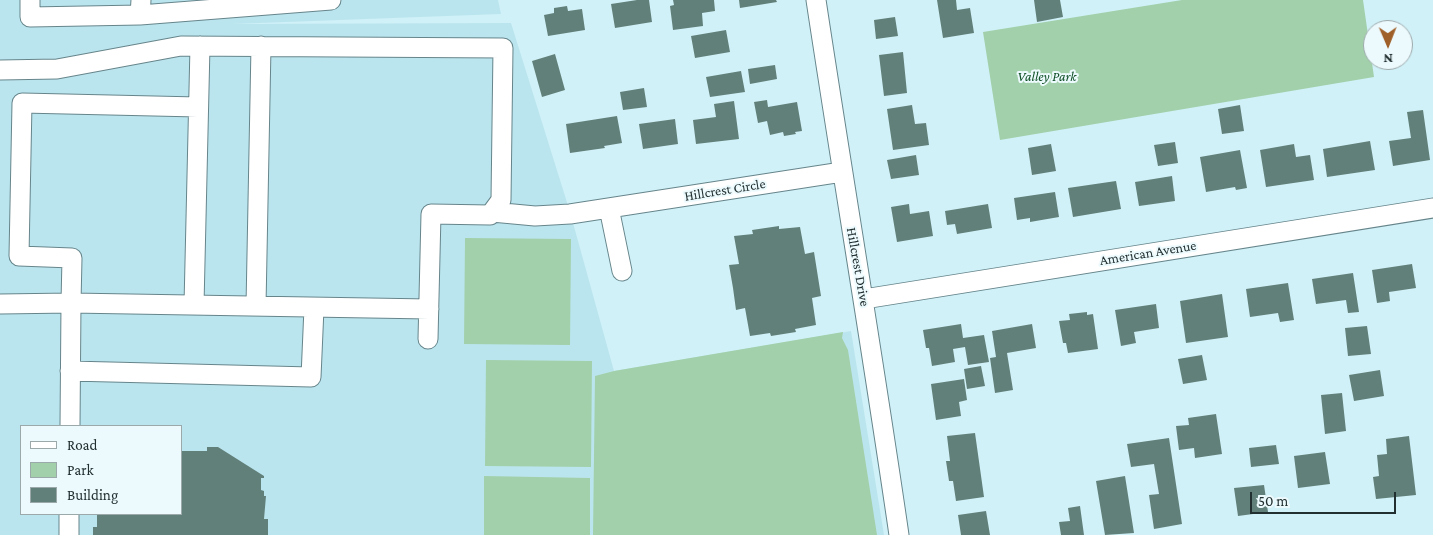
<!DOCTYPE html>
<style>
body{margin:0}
#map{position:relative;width:1433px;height:535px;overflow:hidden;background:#d0f1f8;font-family:"Crimson Pro",serif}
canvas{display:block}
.legend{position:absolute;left:20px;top:425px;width:162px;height:90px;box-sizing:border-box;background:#edfafd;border:1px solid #9ca9ab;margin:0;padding:6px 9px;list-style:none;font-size:15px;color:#222f31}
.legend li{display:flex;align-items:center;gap:10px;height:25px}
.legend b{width:25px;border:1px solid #9ca9ab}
.north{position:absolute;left:1363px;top:20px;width:50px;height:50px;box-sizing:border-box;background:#edfafd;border:1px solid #9ca9ab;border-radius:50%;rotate:179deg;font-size:14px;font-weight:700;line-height:20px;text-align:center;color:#222f31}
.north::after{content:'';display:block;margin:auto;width:18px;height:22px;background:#9f5f28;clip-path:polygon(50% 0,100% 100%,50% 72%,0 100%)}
.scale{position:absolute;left:1250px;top:492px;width:146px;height:22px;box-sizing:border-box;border:2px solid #222f31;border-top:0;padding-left:6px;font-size:15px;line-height:18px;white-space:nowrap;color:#222f31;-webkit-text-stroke:4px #edfafd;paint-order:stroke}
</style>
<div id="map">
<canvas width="1433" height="535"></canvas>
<ul class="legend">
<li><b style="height:6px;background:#fff"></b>Road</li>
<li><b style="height:14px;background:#a2d0aa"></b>Park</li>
<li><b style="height:14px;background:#62807a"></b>Building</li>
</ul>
<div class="north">N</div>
<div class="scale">50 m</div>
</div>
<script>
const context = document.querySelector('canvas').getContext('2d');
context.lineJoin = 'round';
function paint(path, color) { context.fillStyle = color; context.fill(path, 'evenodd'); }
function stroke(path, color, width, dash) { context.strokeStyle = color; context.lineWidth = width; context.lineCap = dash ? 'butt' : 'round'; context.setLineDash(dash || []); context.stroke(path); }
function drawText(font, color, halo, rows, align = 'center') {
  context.font = font + ' "Crimson Pro",serif'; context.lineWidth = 4; context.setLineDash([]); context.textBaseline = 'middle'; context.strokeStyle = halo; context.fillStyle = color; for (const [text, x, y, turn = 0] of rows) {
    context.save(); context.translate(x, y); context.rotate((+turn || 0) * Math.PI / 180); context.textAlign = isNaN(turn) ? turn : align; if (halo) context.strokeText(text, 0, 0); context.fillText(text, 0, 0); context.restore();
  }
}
const built = new Path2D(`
 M0 0H498L501 14 232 24 511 23 570 212 614 371 851 331 884 535H0ZM21 426H181V514H21Z`);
const green = new Path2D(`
 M1182 0H1363L1374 77 1000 140 983 32Z
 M465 238 571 239 570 345 464 344Z
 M843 332 842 338 848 350 877 535H593L595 376 614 371Z
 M486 360 592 361 591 467 485 466Z
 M484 476 590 478V535H484Z`);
const building = new Path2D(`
 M637 0H649L652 22 615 28 611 4Z
 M673 0H714L715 11 702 13 703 26 673 30 670 6 674 5Z
 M739 0H776L777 2 740 8Z
 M937 0H956L957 10 970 8 974 33 943 38Z
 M1034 0H1060L1063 17 1037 22Z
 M567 6 568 11 582 9 585 30 548 36 544 15 554 13V8Z
 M895 17 898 36 876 39 874 20Z
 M726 30 730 52 695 58 691 36Z
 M903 52 907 93 884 96 879 55Z
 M555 54 565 90 542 97 532 61Z
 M775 65 777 79 750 84 748 69Z
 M741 71 745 92 710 97 706 77Z
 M644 88 647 107 623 110 620 92Z
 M767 100 768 107 797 102 802 131 795 132 796 134 784 136 783 132 770 135 767 121 758 123 754 102Z
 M734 101 739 139 696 144 693 120 716 117 714 104Z
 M912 105 915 124 926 123 929 145 893 150 887 109Z
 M1240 105 1244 131 1222 134 1218 109Z
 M1423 110 1430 160 1393 166 1389 141 1411 138 1407 112Z
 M617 116 622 143 604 146 605 148 570 153 566 124Z
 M675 119 678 144 643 149 639 124Z
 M1370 141 1375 170 1327 177 1323 149Z
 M1175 142 1178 163 1158 166 1154 145Z
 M1051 144 1056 171 1032 175 1028 148Z
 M1294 144 1296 157 1310 155 1314 180 1266 187 1260 150Z
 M1240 150 1247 188 1236 190 1235 187 1206 192 1200 157Z
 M916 155 919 175 891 179 887 160Z
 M1172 176 1175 201 1139 206 1135 182Z
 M1116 181 1121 209 1073 217 1068 188Z
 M1055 192 1059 217 1030 222V218L1017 220 1014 198Z
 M909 204 910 214 929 211 933 236 897 242 891 207Z
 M988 204 992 228 957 234 955 224 947 225 945 211Z
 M779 226V229L800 227 805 254 814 252 821 296 812 298 816 325 795 329 796 332 771 336 770 333 750 336 745 308 736 310 733 288 729 265 739 264 734 236 753 234 752 230Z
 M1412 264 1416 288 1389 292 1390 301 1377 303 1372 270Z
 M1353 273 1359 312 1348 313 1346 300 1316 304 1312 279Z
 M1288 283 1294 320 1280 322 1278 313 1250 317 1246 289Z
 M1222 294 1228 337 1186 343 1180 301Z
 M1156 304 1159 328 1134 332 1136 343 1121 346 1115 310Z
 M1087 312V315L1093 314 1098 349 1068 353 1066 343H1063L1059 321 1070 320 1069 314Z
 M961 324 963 338 984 335 989 362 968 365 965 347 953 349 955 362 932 366 929 348H926L923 330Z
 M1032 324 1036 348 1007 353 1013 390 995 393 990 358 996 357 992 331Z
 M1367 326 1371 354 1348 356 1345 328Z
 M1202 355 1207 380 1183 384 1178 359Z
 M981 366 985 386 967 389 964 369Z
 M1380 370 1384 396 1354 401 1349 375Z
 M964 379 967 400 959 402 961 416 936 420 931 384Z
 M1342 393 1346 431 1325 434 1321 395Z
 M1216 414 1222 454 1195 458 1194 448 1179 450 1176 426 1189 425 1188 418Z
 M975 433 984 497 956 501 953 481H949L946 461H950L947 436Z
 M1409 436 1416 495 1376 499 1373 477 1379 476 1377 455 1387 454 1386 439Z
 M1169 438 1182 524 1154 529 1149 495 1159 494 1154 464 1131 467 1127 444Z
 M1276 445 1279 464 1251 467 1249 448Z
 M207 447H218L264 476V478H261V490L264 491V496H266L264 519H268V535H93V527H97V514H181V451H207Z
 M1325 452 1330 484 1298 488 1294 456Z
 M1125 476 1134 533 1105 535 1096 481Z
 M1264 485 1268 512 1238 516 1234 488Z
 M1080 506 1084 535H1061L1059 522 1070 521 1068 508Z
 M986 511 990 535H961L958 515Z`);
const minor = new Path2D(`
 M30 0V17L140 15 141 0
 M816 0C843 178 873 356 899 535
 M140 15 331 0
 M0 70 57 69 181 46 503 48 501 200 490 215 431 214 428 339
 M198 107 22 103 19 256 72 258 71 303 429 309
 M609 208 622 271
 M492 212 535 216 570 214 842 172
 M864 299 1433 208
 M0 304 71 303 70 426
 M194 305 200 46
 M256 306 261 46
 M70 371 311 377 314 308
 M69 535V514`);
const parkNames = [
 ["Valley Park",1047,77]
];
const streetNames = [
 ["Hillcrest Circle",725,190,-9],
 ["American Avenue",1148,253,-9],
 ["Hillcrest Drive",858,267,80]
];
paint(built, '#bbe5ee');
paint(green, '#a2d0aa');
paint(building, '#62807a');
stroke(minor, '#66858b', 21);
stroke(minor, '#fff', 19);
drawText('italic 14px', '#0d4e24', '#edfafd', parkNames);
drawText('14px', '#222f31', '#edfafd', streetNames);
</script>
